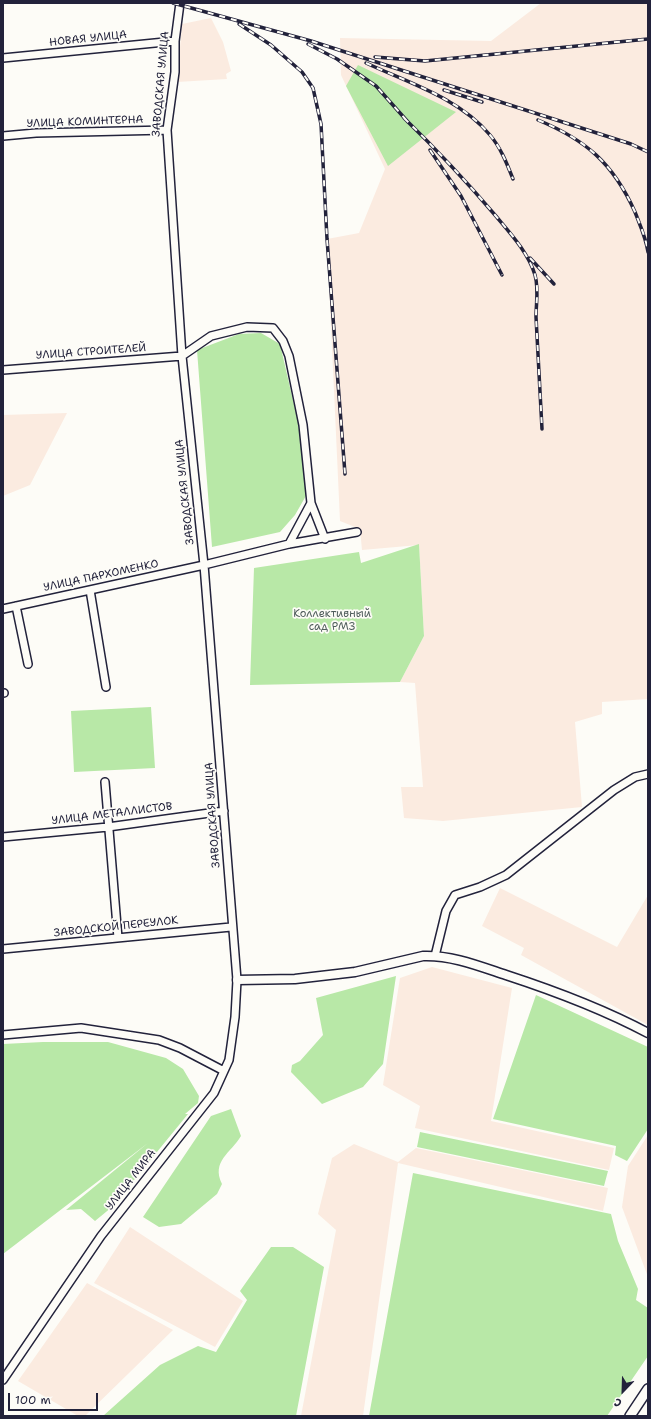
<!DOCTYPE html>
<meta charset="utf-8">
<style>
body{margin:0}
#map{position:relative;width:651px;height:1419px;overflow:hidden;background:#fdfcf7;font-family:"Shantell Sans",sans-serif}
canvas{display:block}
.frame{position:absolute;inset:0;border:4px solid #22223b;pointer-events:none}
.north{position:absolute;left:603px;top:1371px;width:40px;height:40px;-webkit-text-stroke:3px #fdfcf7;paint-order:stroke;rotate:203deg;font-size:11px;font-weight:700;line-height:16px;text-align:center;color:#22223b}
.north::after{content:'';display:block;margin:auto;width:14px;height:18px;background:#22223b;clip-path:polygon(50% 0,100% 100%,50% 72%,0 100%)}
.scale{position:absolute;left:8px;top:1393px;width:90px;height:18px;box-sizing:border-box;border:2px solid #22223b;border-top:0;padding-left:5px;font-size:12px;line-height:14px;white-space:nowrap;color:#22223b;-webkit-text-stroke:3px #fdfcf7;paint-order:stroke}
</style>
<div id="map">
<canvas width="651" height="1419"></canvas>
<div class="frame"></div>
<div class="north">С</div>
<div class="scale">100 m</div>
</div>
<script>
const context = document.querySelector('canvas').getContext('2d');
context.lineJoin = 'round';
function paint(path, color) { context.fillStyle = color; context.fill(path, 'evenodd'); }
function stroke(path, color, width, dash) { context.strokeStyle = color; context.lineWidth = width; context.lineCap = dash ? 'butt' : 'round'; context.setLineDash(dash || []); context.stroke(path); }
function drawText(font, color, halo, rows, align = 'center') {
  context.font = font + ' "Shantell Sans",sans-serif'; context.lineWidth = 3.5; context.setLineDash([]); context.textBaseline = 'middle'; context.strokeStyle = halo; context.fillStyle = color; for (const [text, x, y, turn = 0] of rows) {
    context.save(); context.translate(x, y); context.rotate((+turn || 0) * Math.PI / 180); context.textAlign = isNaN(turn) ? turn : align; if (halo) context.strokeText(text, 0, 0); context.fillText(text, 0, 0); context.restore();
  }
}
const built = new Path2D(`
 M541 3H648V699L602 702V714L575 722 582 807 443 821 404 818 401 787H423L415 683 400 682 424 636 419 545 362 550 360 529 340 521 327 239 359 233 385 169 341 75 340 38 491 41Z
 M211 18 223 42 231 71 226 74 227 79 177 82 182 24Z
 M67 413 30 485 3 496V415Z
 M500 888 617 947 648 895V1025L521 955 524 948 482 926Z
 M432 967 512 988 491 1121 614 1148 609 1170 415 1128 420 1106 383 1085 400 978Z
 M648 1135V1277L622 1207 628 1166Z
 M354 1144 398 1162 416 1148 608 1188 603 1211 398 1163 363 1416H301L336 1230 318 1214 332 1158Z
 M130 1227 243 1301 215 1347 94 1283Z
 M87 1283 173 1330 85 1416H78L18 1381Z`);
const green = new Path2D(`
 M358 65 456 112 388 166 346 86Z
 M261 333 280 344 298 422 307 494 295 515 280 532 212 547 197 350 239 334Z
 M419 544 424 636 400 682 250 685 254 568 359 552 361 563Z
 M151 707 155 768 74 772 71 711Z
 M396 976 383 1064 363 1087 322 1104 291 1072 292 1065 300 1061 323 1035 316 998Z
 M536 995 648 1047V1129L627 1161 615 1155 616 1146 493 1119Z
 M43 1042H108L166 1058 183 1069 199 1096 198 1103 185 1114H188L112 1207 95 1221 81 1209 66 1210 148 1143 3 1254V1044Z
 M231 1109 241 1136C231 1153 211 1161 222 1184L217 1194 181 1224 159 1227 143 1217 211 1116Z
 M420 1132 608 1171 604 1186 417 1147Z
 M413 1173 611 1214 618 1241 638 1289 636 1300 648 1308V1356L607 1416H369Z
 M271 1247H293L324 1267 296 1416H103L160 1365 198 1346 216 1352 247 1300 240 1291Z`);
const minor = new Path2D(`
 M3 58 175 41
 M3 136 36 133 167 130
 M3 370 182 356 211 336 247 327 273 328 283 341 289 356 303 425 311 503 289 544
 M311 503 325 539
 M90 590 106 687
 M16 606 28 664
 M3 609 204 565 289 544 357 532
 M3 693H4
 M105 782 118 938
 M3 837 108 827 224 811
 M3 949 231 927
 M435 956 446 911 455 895 480 887 506 875 614 790 635 777 648 774
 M3 1035 81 1028 159 1040 180 1048 224 1071
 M3 1380 101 1236 214 1093 229 1060 235 1017 237 980 204 565 182 356 167 130 175 72V41L180 3`);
const tertiary = new Path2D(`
 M237 980 295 979 355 972 423 956C452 955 479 966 506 975 555 991 603 1009 648 1033`);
const secondary = new Path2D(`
 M630 1416 648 1389`);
const rail = new Path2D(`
 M173 3 311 41 631 144 648 152
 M239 24 271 45 302 72 313 88 321 124 327 239 345 474
 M308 44 337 59 376 86 408 122
 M375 57 425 61 648 39
 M366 63C409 83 459 98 490 135 501 148 507 164 513 179
 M444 90 482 102
 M404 118C436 149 466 181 495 215 510 233 528 252 535 275 539 289 536 303 536 317 538 354 540 392 542 429
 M538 120C586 140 613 163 635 212 640 225 646 238 648 252
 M430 150 461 196 502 275
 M530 258 554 284`);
const streetNames = [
 ["НОВАЯ УЛИЦА",88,39,-6],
 ["ЗАВОДСКАЯ УЛИЦА",161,84,-85],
 ["УЛИЦА КОМИНТЕРНА",85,122,-2],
 ["УЛИЦА СТРОИТЕЛЕЙ",91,352,-4],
 ["ЗАВОДСКАЯ УЛИЦА",185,492,-96],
 ["УЛИЦА ПАРХОМЕНКО",101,576,-12],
 ["УЛИЦА МЕТАЛЛИСТОВ",112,814,-7],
 ["ЗАВОДСКАЯ УЛИЦА",213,815,-94],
 ["ЗАВОДСКОЙ ПЕРЕУЛОК",116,927,-6],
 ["УЛИЦА МИРА",131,1180,-52]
];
const parkNames = [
 ["Коллективный",332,614],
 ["сад РМЗ",332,627]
];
paint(built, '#fbebe0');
paint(green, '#b8e8a7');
stroke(minor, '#22223b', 10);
stroke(tertiary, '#22223b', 11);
stroke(secondary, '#22223b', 12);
stroke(minor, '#fdfcf7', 7);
stroke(tertiary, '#fdfcf7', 8);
stroke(secondary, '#fdfcf7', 9);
stroke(rail, '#22223b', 3.5);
stroke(rail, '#fdfcf7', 2, [6]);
drawText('11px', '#22223b', '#fdfcf7', streetNames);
drawText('11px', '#4f5d5b', '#fdfcf7', parkNames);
</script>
